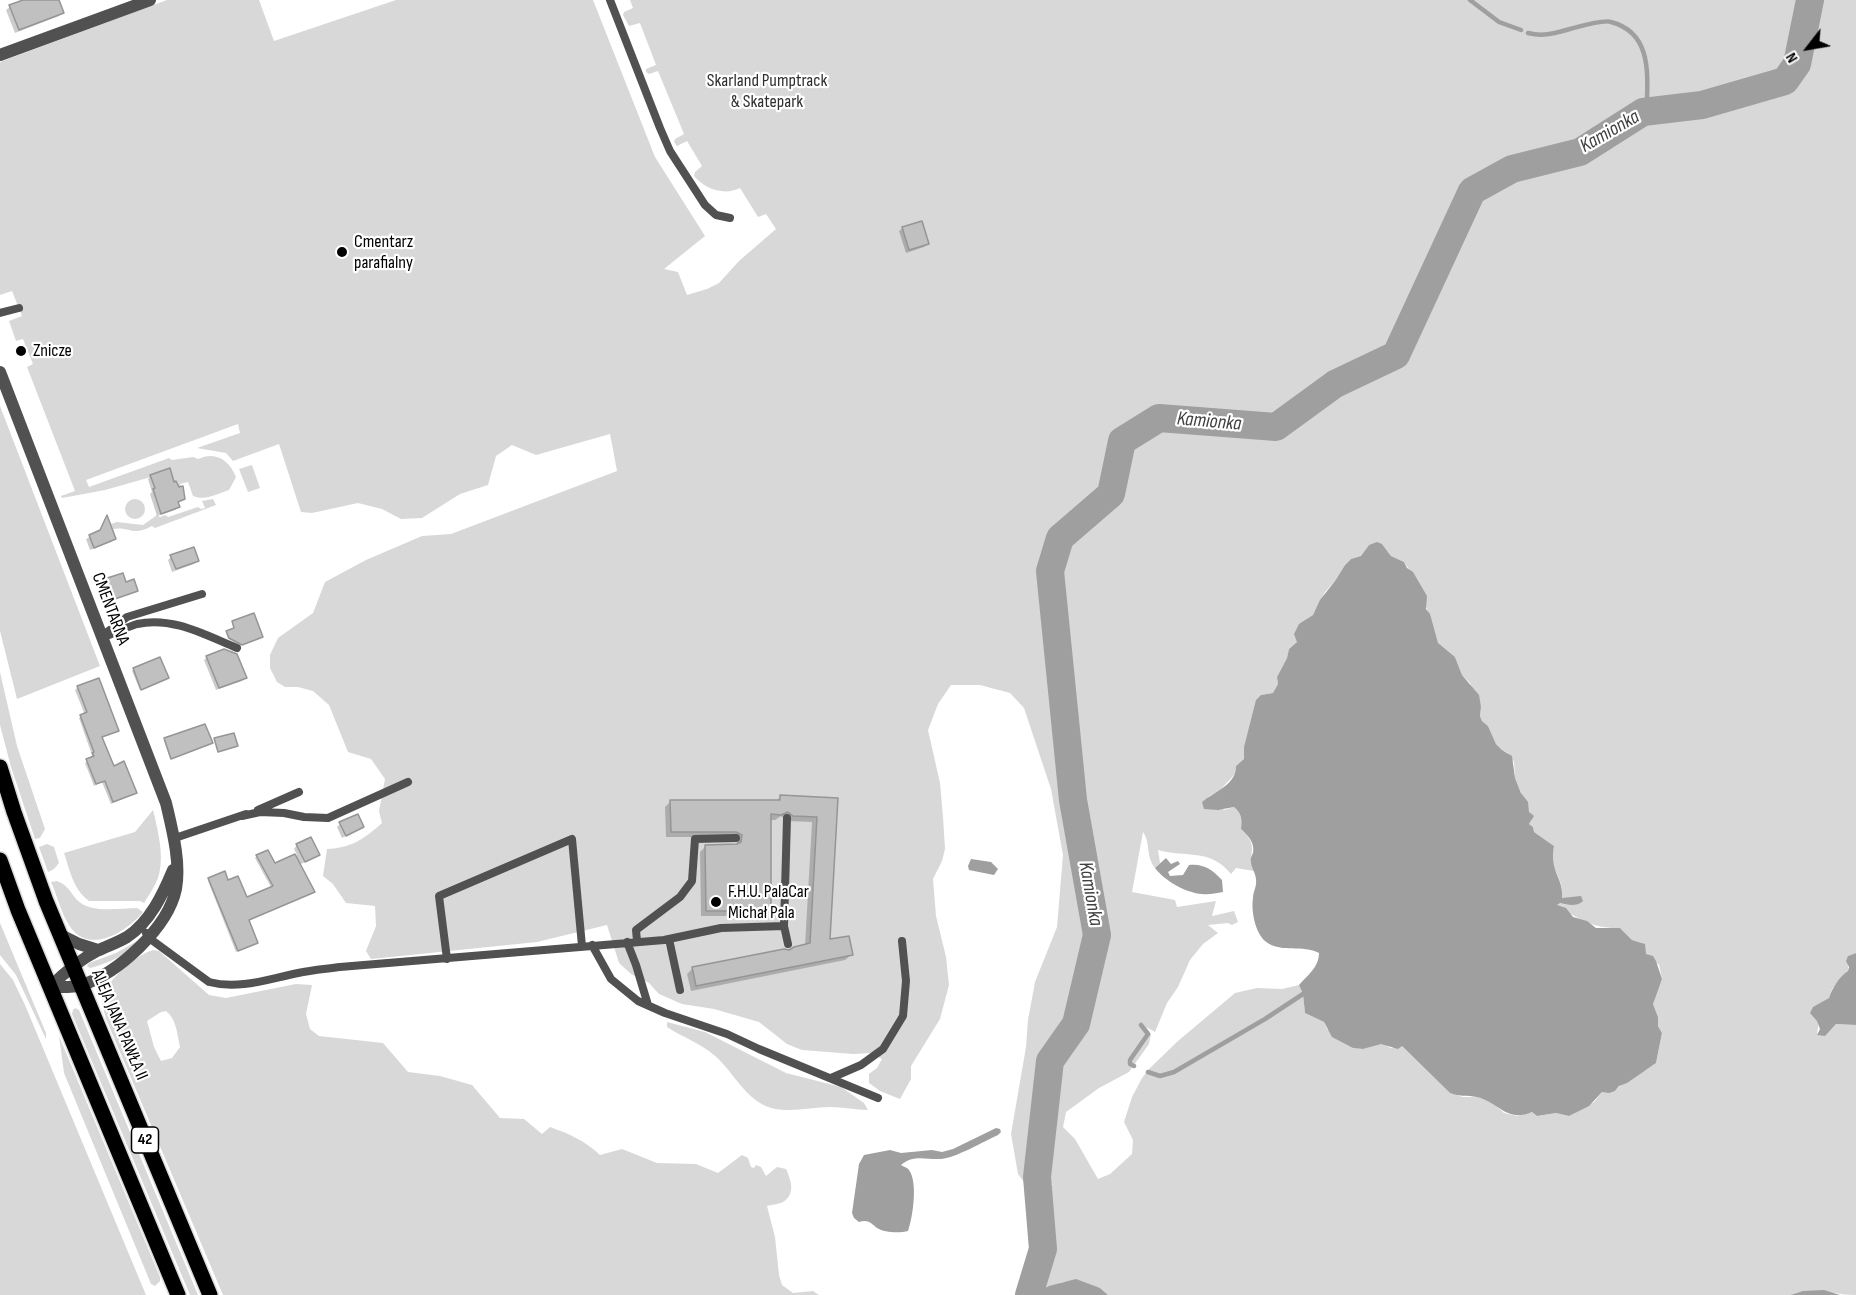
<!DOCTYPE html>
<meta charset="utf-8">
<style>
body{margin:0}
#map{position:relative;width:1856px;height:1295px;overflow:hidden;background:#fff;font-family:"Sofia Sans Condensed",sans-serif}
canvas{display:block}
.north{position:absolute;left:1778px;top:18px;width:60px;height:60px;-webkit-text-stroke:4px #fff;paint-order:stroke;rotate:239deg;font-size:16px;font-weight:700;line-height:24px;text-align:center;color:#000}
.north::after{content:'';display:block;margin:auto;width:21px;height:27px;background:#000;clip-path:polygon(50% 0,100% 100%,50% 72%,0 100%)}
</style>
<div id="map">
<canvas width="1856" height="1295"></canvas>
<div class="north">N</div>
</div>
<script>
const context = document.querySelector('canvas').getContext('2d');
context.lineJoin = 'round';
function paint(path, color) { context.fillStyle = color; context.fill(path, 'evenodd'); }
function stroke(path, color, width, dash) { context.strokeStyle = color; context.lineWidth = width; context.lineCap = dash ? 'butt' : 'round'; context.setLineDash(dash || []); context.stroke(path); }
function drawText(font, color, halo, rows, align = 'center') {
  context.font = font + ' "Sofia Sans Condensed",sans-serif'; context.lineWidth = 4.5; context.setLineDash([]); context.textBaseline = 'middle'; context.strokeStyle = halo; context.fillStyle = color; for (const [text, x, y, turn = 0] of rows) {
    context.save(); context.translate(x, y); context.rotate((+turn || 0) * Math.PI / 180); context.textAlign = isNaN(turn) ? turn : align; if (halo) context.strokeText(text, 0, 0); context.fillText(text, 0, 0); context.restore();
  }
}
const green = new Path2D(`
 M167 0H259L274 41 396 0H593L655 157 705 236 664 269 678 272 687 295 707 289 719 283 739 261 776 229 766 214 758 217 740 188C724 196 705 189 694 176L695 172 702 166 687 141 677 146 674 142 675 139 684 134 658 71 649 74 646 72V69L656 65 640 23 629 26 623 15 624 12 633 8 630 0H1856V953L1848 956V971L1832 989 1829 998 1821 1003 1817 1035 1831 1029 1836 1024 1856 1025V1295C1833 1295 1812 1286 1790 1295H1108L1100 1288 1063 1282 1038 1292 1040 1261 1045 1247 1048 1213V1202L1044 1190 1053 1184 1029 1189 1018 1174 1011 1134 1026 1047 1028 1020 1035 982 1057 927 1063 855 1051 789 1024 708 1010 693 980 685H951L938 704 928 730 940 783 943 817 945 849 942 861 933 879 936 916 946 957 949 985 940 1019 911 1066V1079L900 1099 880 1091 869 1083V1074L877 1068 882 1059 872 1053 853 1054 802 1050 787 1044 759 1022 714 1009 682 1004 659 994 649 983 631 974 619 963 607 925 537 942 371 959 366 951 376 926 375 906 346 903 333 884 323 876 327 849C351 848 364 839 382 823L379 811 385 779 371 759 348 752 329 705 313 691 298 687H285L277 682 270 668V655L278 638 313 613 325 582 366 560 422 536 451 534 617 471 610 434 536 455 512 445 496 456 488 485 460 494 422 518 401 519 382 509 358 503 312 513 301 512 279 444 233 461 226 453 197 448 240 433 238 424 86 480 89 487 169 458 172 460 193 457 198 459C216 451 229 460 236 477L229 490C217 494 205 501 193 496L188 482 180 484 181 486 179 487 177 481 174 482 169 468 151 475V477L105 490 62 498 61 496 75 491 27 367 33 364 23 339 16 341 9 321 22 316 12 291 0 295V62ZM1382 544 1391 556 1404 562 1419 584 1438 644 1455 657 1462 675 1470 683 1481 707 1480 716 1482 721 1488 726 1496 744 1502 750 1508 753 1514 762 1515 778 1532 819 1529 824 1533 827 1534 832 1554 846C1550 866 1555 866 1561 884 1562 888 1562 894 1562 899L1574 897 1567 905 1560 903 1556 905C1577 918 1593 929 1620 928L1632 940 1642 943 1646 954 1659 965 1662 979 1654 998 1653 1004 1658 1017V1026L1662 1033 1656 1063C1643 1073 1625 1079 1615 1091L1602 1092 1594 1102 1569 1116 1556 1113 1537 1116 1532 1112 1517 1116 1504 1113 1491 1101 1479 1097H1463L1450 1093 1402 1046 1391 1048 1381 1043 1363 1049 1353 1048 1327 1029 1324 1022 1305 1013 1303 994 1299 985 1282 989 1257 988 1235 993 1178 1041 1150 1068 1142 1078 1132 1097 1124 1122 1133 1140 1132 1154 1110 1174 1098 1179 1075 1139 1063 1127 1066 1112 1099 1088 1129 1072 1149 1044 1151 1034 1146 1027 1155 1032 1167 1003 1178 987 1190 960 1203 944 1218 933 1208 925 1228 923 1232 925 1238 922 1234 911 1212 916 1216 901 1177 907 1175 900 1132 892 1143 832C1151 843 1145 855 1155 868L1160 863 1158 850C1187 858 1210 848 1231 874L1236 868 1254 871C1246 851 1261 848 1241 829 1242 819 1242 814 1234 807L1224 810 1208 797 1220 790 1236 773V766L1244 759C1247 736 1251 717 1261 695L1273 693 1278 684 1277 677 1287 658 1289 649 1297 642 1307 619 1313 615 1325 592 1335 581 1345 565 1351 559 1361 556 1369 545Z
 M0 406 100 666 17 699 0 631Z
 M252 465 260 488 248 492 239 469Z
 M213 499 216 505 155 528 152 526C132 537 130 526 113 529L111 524 117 522 143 525 157 515 160 517 165 515 168 517 198 507 201 509 205 508 202 501Z
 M125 509a10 10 0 1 1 20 0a10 10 0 1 1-20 0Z
 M0 672 17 746 45 829 40 838 35 839 11 767 0 725Z
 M153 810C158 831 165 857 158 878 155 886 149 895 144 903L140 901H89C73 889 70 871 64 853L135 832Z
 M47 844 54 847 59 863 54 869 48 872 39 847Z
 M57 881C68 885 70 892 77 900 91 914 119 908 137 908L143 912C127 932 88 956 69 925 61 913 57 895 51 882Z
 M0 923 46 1033V1039L16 975 0 955Z
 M137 941C128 955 106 964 90 968L87 966 89 963 116 953Z
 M153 950 159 951 209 995 226 998 296 984 312 985 306 1014 310 1029 319 1036 383 1043 408 1072 440 1076 472 1085 500 1118 524 1119 542 1134 550 1127C570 1134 585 1141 600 1155L622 1149 657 1163 696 1164 718 1173 742 1155 748 1158 751 1167 754 1168 756 1165 761 1167 766 1176 777 1167 786 1169C791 1180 796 1194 783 1202 779 1204 771 1205 767 1206L775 1237 779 1275 782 1285 793 1293 813 1291 819 1295H223L106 1019C105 1013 102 1006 102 1000 105 981 136 955 153 950ZM166 1011C177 1020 177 1034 180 1047L172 1058 161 1061 154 1047 147 1021 161 1012Z
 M0 964 13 980 25 1005 146 1295H0Z
 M75 1008 79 1010 198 1295H190L72 1014 73 1010Z
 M667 1022 705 1032 786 1073 841 1087 864 1103 868 1110C856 1110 843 1107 831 1107 811 1107 791 1113 771 1108 745 1100 734 1072 714 1055 700 1043 682 1037 667 1027Z
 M59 1036 160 1277V1281L155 1286 151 1284 64 1073Z`);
const water = new Path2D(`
 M1377 542 1382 544 1391 556 1404 562 1407 568 1413 572 1427 596 1426 609 1430 614 1438 643 1455 657 1462 675 1479 695 1481 707 1480 716 1482 721 1488 726 1496 744 1502 750 1512 756 1515 778 1521 793 1528 802 1529 812 1534 816 1529 824 1533 827 1534 832 1554 846C1549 872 1564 878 1562 898L1581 896 1583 901C1576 907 1569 905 1560 903L1557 905 1566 908 1573 917 1587 921 1596 928H1620L1632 940 1645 944 1646 954 1653 956 1656 961 1662 979 1653 1004 1658 1017V1026L1662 1033 1656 1063 1627 1083 1619 1086 1615 1091 1609 1093 1602 1092 1589 1106 1569 1116 1556 1113 1537 1116 1532 1112C1506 1123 1499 1102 1477 1097 1467 1095 1460 1097 1450 1093L1402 1046 1398 1049 1381 1044 1363 1049 1353 1048 1332 1037 1324 1022 1305 1013 1303 994 1299 985C1308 975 1319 967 1319 953 1303 944 1281 954 1265 941 1255 932 1251 911 1253 898 1253 892 1257 886 1256 880 1256 873 1251 868 1251 862 1250 859 1252 855 1253 853 1255 842 1248 836 1241 829 1242 819 1242 814 1234 807L1218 810 1204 809 1202 802C1214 792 1237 784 1236 766L1244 759V747L1256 700 1261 695 1273 693 1278 684 1277 677 1287 658 1289 649 1297 642 1294 634 1299 624 1313 615 1320 600 1335 581 1345 565 1351 559 1361 556 1369 545Z
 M1166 858 1171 864 1178 861 1180 864 1168 872 1170 876 1183 875 1189 865C1203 863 1213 870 1222 880L1223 892C1216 893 1209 895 1202 894 1186 893 1165 881 1155 868Z
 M971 859 991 862 998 869 994 875 969 870 968 866Z
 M1856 953V1025L1836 1024 1825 1036 1817 1035 1820 1029 1817 1021 1810 1013 1813 1007 1829 998C1832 988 1840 976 1848 971L1849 967 1846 961 1848 956Z
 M996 1128 1000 1129 1001 1132 998 1135C982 1142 958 1157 941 1159 927 1160 913 1154 901 1165 904 1167 907 1167 909 1170 918 1182 913 1217 908 1231 900 1233 885 1233 877 1228 871 1223 868 1219 859 1222L854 1218 852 1213 859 1164 864 1155 890 1150 901 1153 932 1150 942 1152 953 1149Z
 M1076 1279 1100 1288 1108 1295H1032L1049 1286Z
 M1824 1290 1840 1295H1790L1803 1291Z`);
const shadow = new Path2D(`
 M27 0H58L62 12 59 16 15 33 6 10 10 7Z
 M903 228 927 244 924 247 906 253 899 231Z
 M151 476 173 484 184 498 177 503 178 507 175 510 157 516 150 494 152 492 148 479Z
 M106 517 115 538 111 542 90 550 86 539 98 533Z
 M171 557 197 561 194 564 172 572 168 560Z
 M105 580 135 592 110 601 104 582Z
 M233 623 260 638 240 645 228 639 226 633 233 630Z
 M207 657 245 678 242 681 216 690 204 660Z
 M134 670 166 679 140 690 132 671Z
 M78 687 117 731 101 738 113 768 135 793 111 804 102 782 94 786 85 763 91 758 92 755 79 718 85 715 75 690Z
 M165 739 209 744 170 759 164 741Z
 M781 796 836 799 829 941 851 955 845 960 691 991 687 974 693 968 789 952 805 946 812 822 787 821 781 816 775 820H769V910L763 916H701L700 852 705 847 736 846 737 841 730 837H666L665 807 671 801 775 802Z
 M340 824 362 827 342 838 337 827Z
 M297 845 318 855 299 865 313 892 247 921 254 944 236 952 208 881 209 879 227 882 246 899 272 889 255 858 257 856 275 865 297 855 294 849Z`);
const stream = new Path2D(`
 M1470 0 1499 22 1521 30
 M1528 33C1544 37 1555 33 1570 29 1578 27 1604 19 1611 22 1649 32 1648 68 1647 100L1639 102 1635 109 1638 115
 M1134 1066 1130 1064V1060L1148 1034 1141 1025
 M1148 1072 1160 1076 1174 1072 1265 1019 1303 994`);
const river = new Path2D(`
 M1029 1295 1043 1249 1037 1177 1050 1061 1076 1024 1097 935 1073 800 1050 571 1060 538 1111 494 1122 441 1159 418 1276 427 1335 384 1396 355 1472 191 1512 169 1580 152 1643 112 1702 105 1785 81 1797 64 1810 0`);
const building = new Path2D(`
 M23 0H59L64 13 19 30 9 5Z
 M922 221 929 244 909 250 902 227Z
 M170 468 174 482 176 481 179 487 183 486 185 499 178 502 180 507 161 514 153 489 155 488 150 475Z
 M107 515 116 539 94 548 89 535 100 530Z
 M194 547 199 561 176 569 170 555Z
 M123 573 126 582 134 579 138 591 112 600 104 579Z
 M254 613 263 637 242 645 229 638 226 631 234 628 232 621Z
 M224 649 237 654 247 678 219 688 206 656Z
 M160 657 169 678 141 690 133 668Z
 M99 678 119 731 102 737 114 766 124 761 137 793 113 802 105 781 96 784 86 759 94 756 92 753 94 752 80 715 87 712 77 686Z
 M205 724 213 743 171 759 164 738Z
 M234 733 238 746 218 752 214 738Z
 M780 795 838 798 830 939 849 936 853 955 696 986 692 967 784 949 789 950 794 947 810 943 817 817 793 816 788 812 781 815 771 814V911H706L705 845 737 844 741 842 742 835 736 832H671L670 800H780Z
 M358 814 364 827 346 836 339 822Z
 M311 837 320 855 305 862 296 844Z
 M268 850 275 863 295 854 315 892 249 920 258 943 238 951 208 878 225 871 228 880 238 876 247 897 273 886 256 855Z`);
const lane = new Path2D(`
 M610 0 660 128 670 151 705 205 716 215 730 218
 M0 313 19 308
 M102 636 127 617 202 594
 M101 637C113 635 124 628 137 624 172 616 205 635 237 648
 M258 810 299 792
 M242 816 260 812 284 813 304 817 328 818 408 782
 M175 838 246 814
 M784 926 788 944
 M146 933 149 938 209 982C239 990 268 979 298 973 312 970 326 969 340 967L664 940 721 928 784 926 787 818
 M669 939 680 990
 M637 941 636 930 680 897 692 881 695 839 736 838
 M627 942 636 965 648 1005
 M592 945 611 979 638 1001 665 1013 727 1034 759 1049 878 1098
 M447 959 439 896 572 839 582 946
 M831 1078 861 1065 883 1049 903 1016 906 981 902 941`);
const street = new Path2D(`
 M0 55 150 0
 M0 372 166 803C172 829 181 862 176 889 168 928 118 973 82 985 72 988 61 987 50 987
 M61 935 79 944 98 950
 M50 987C64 973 79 960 97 951 107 946 117 943 127 937 150 922 163 894 173 870`);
const primary = new Path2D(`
 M0 767 14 812 46 901 210 1295
 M0 860 18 910 178 1295`);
const markers = [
 [342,252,6,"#000"],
 [21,351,6,"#000"],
 [716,902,6,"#000"]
];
const shields = [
 [145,1140,27]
];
const shieldNames = [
 ["42",145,1140]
];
const parkNames = [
 ["Skarland Pumptrack",767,81],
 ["& Skatepark",767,102]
];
const poiNames = [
 ["Cmentarz",354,242],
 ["parafialny",354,263],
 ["Znicze",33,351],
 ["F.H.U. PalaCar",728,892],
 ["Michał Pala",728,913]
];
const streetNames = [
 ["CMENTARNA",110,609,69],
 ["ALEJA JANA PAWŁA II",119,1025,67]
];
const waterNames = [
 ["Kamionka",1610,132,-30],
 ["Kamionka",1209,422,5],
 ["Kamionka",1090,894,80]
];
paint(green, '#d8d8d8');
paint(water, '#9f9f9f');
paint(shadow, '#0003');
stroke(stream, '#9f9f9f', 4.5);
stroke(river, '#9f9f9f', 28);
paint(building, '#c0c0c0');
stroke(building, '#959595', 1.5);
stroke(primary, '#dbdbdb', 18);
stroke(lane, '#515151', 8);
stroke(street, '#515151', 12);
stroke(primary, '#000', 15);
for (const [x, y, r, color] of markers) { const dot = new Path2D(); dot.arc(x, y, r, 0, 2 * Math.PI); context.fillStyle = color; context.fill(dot); stroke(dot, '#fff', 2); }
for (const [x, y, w] of shields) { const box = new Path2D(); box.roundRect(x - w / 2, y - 13, w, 26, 4.5); context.fillStyle = '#fff'; context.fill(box); stroke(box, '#000', 1.5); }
drawText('bold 16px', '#000', null, shieldNames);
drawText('18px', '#2f2f2f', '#fff', parkNames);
drawText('18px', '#000', '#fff', poiNames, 'left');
drawText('18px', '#000', '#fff', streetNames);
drawText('italic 20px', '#404040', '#fff', waterNames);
</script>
